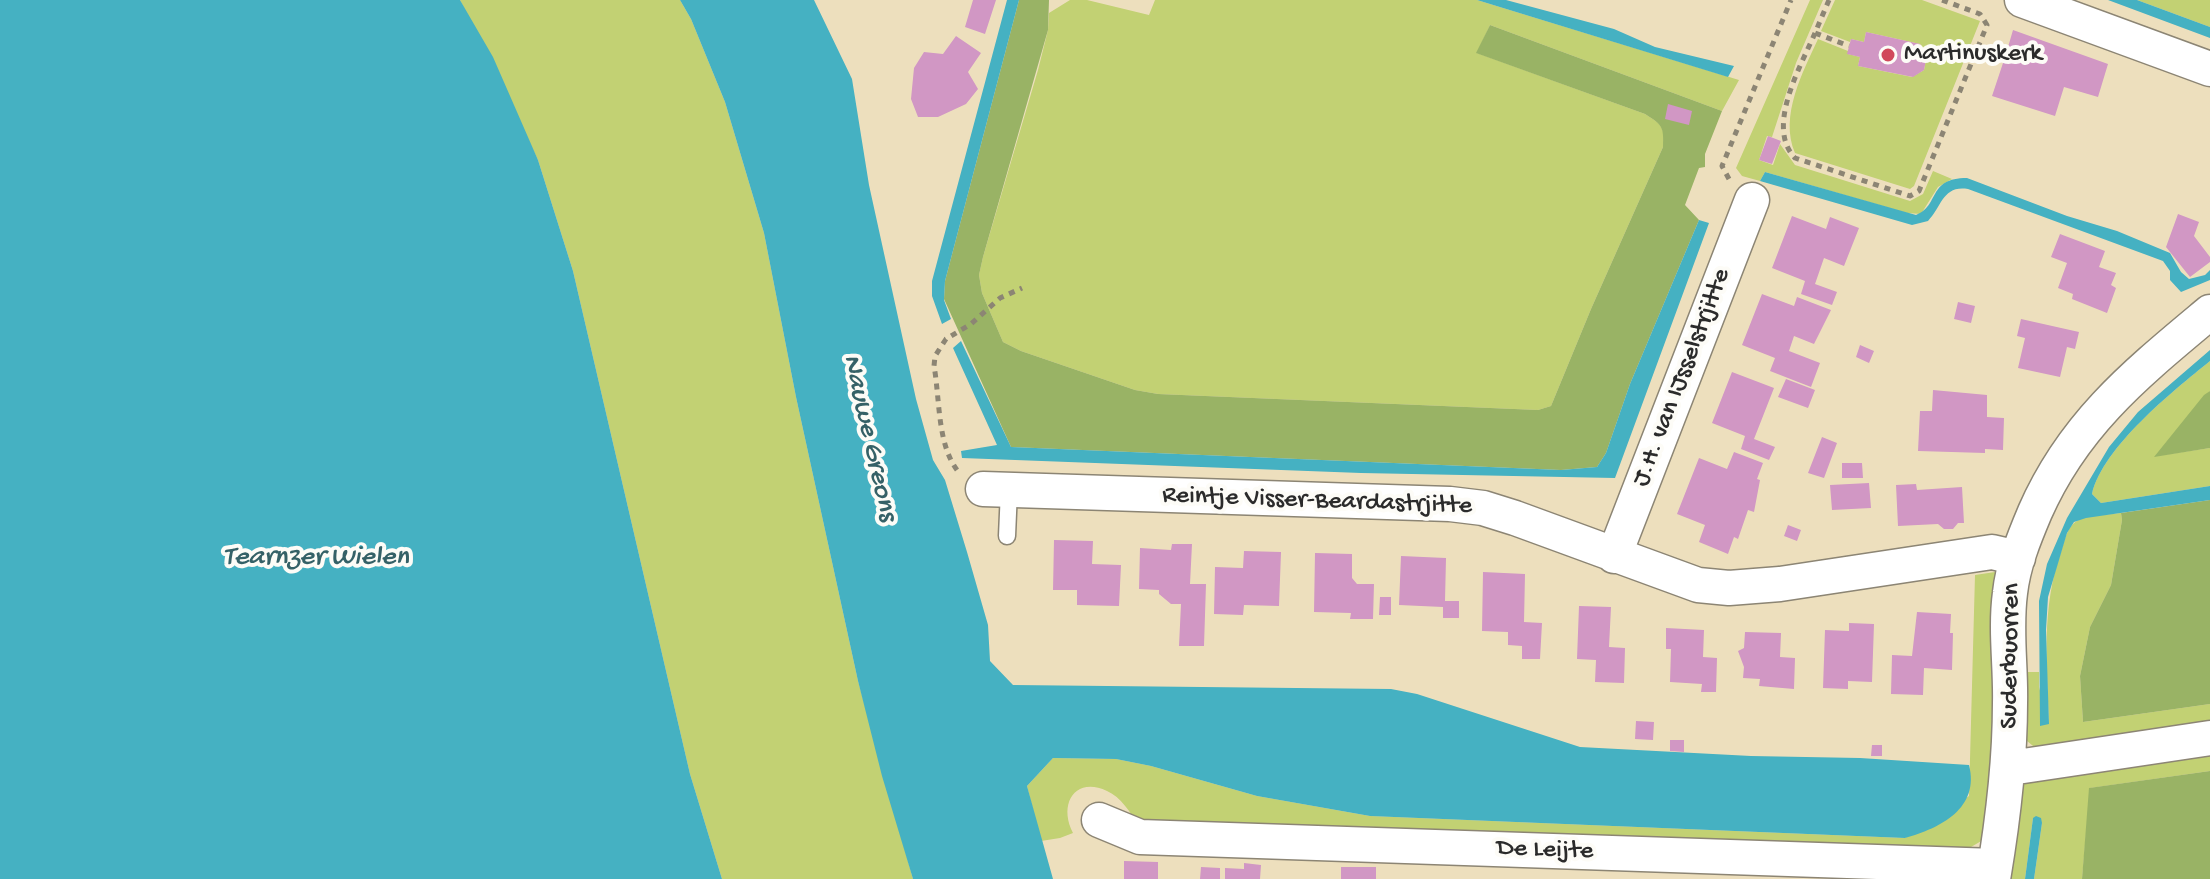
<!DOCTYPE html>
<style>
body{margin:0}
canvas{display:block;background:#eddfbd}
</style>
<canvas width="2210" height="879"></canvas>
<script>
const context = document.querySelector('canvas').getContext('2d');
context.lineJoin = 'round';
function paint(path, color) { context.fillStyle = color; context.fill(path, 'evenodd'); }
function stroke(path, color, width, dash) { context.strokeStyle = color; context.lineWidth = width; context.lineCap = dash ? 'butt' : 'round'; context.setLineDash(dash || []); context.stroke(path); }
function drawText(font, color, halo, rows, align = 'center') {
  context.font = font + ' "Gochi Hand",sans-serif'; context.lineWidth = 8; context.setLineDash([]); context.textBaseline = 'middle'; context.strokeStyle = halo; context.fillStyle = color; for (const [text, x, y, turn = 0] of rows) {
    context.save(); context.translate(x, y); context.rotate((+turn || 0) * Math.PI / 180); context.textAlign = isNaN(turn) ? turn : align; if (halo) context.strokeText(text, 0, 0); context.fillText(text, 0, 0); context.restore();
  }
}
const green = new Path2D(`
 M460 0H680L691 19 725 102 764 233 796 397 858 681 913 879H722L690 774 573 271 538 160Z
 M1070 0H1087L1149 15 1155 0H1477L1739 80 1722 111 1490 25 1477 53 1645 114C1662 125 1665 126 1663 147L1591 309 1551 406 1538 410 1158 394 1135 390 1021 351 1003 342 982 293 979 275 983 257 1038 70 1048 30 1049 13Z
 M1810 0H1823L1796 63 1772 137 1767 136 1759 160 1773 165 1780 144 1795 165 1910 201 1923 194 1933 171 1952 179 1938 187 1921 214 1907 213 1765 172 1760 181 1742 176 1736 168Z
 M1835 0H1922L1980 21 1914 186 1910 189 1795 153C1779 116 1803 72 1818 39L1848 51V54L1860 57 1858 66 1912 77 1924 70 1927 55 1920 44 1866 32 1864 42 1851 39 1850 42 1821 31Z
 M2137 0H2210V27Z
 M2210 361V391L2156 456 2210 448V486L2101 503 2092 494C2103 447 2173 391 2210 361Z
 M2121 513 2122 520 2111 585 2090 627 2080 676 2083 722 2210 704V728L2038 750 2027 741 2023 733 2018 672H2039V687L2049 723C2047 665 2041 608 2061 552 2064 543 2066 531 2073 524 2083 514 2107 515 2121 513Z
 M1995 572 1999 581 2001 742 1983 840 1971 847 1957 850 1138 825C1130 812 1121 797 1107 791 1075 776 1058 804 1073 833L1060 838 1041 841 1027 786 1053 758 1116 759 1151 766 1257 796 1370 816 1905 838 1969 796 1975 575Z
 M2210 748V771L2090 788 2082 879H2034L2042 823 2033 818 2025 879H2001L2019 789 2024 782Z`);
const forest = new Path2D(`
 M1019 0H1049L1048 30 983 257 979 275 982 293 1003 342 1021 351 1135 390 1158 394 1538 410 1551 406 1591 309 1663 147C1664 126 1662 125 1645 114L1476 53 1490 25 1722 111 1705 154V167L1699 168 1685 205 1699 220 1630 384 1606 453 1597 467 1561 470 1011 447 944 299 945 281Z
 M2210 391V448L2154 457 2204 395Z
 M2210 500V704L2083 722 2080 676 2090 627 2111 585 2122 520 2121 513Z
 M2210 771V879H2082L2089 788Z`);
const water = new Path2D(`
 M0 0H460L493 57 538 160 573 271 690 774 722 879H0Z
 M680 0H814L852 79 869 185 916 399 933 460 945 480 967 552 988 625 990 661 1013 685 1391 689 1417 694 1580 747 1751 756 1860 758 1969 765C1980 808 1941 828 1905 838L1370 816 1257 796 1151 766 1116 759 1053 758 1027 786 1053 879H913L882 776 858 681 796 397 764 233 725 102 691 19Z
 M1007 0H1019L945 281 944 300 951 319 942 324 932 296V281Z
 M1477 0H1506L1614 29 1655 47 1734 66 1728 77Z
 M2108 0H2137L2210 27V38Z
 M1765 172 1916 215C1940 206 1927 178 1967 178L2067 216 2117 231 2170 253 2181 272 2189 279 2205 275 2210 270V280L2181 292 2170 280V271L2163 261 1968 189C1943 185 1942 206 1928 221L1912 225 1760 181Z
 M1699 220 1709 223 1615 478 1361 473 962 458 961 451 997 445 953 348 961 341 1011 447 1561 470 1597 467 1606 453 1630 384Z
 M2210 350V361C2173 391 2103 447 2092 494L2101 503 2210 486V500L2086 518 2074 522 2067 533 2048 597 2046 630 2049 724 2040 726 2039 601 2047 564 2067 518 2109 447 2138 412Z
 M2036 816 2041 818 2042 823 2034 879H2025L2033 818Z`);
const building = new Path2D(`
 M973 0H996L985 34 965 27Z
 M2013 30 2108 64 2098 97 2064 87 2055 116 1992 96 2004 60 2001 59 2003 54H2006Z
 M1866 32 1920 44 1927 55 1924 70 1913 77 1858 66 1860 57 1847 54 1851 39 1864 42Z
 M956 36 981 53 968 72 978 89 966 104 938 117H918L911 99 914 68 924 52 943 54Z
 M1668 104 1692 111 1689 125 1665 119Z
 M1768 136 1781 141 1772 164 1759 160Z
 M2178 214 2199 222 2194 236 2210 257V262L2190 277 2166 247Z
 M1792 216 1826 229 1830 217 1859 228 1844 266 1824 258 1815 284 1837 292 1832 305 1801 294 1805 281 1772 268Z
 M2060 234 2105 251 2099 267 2116 273 2111 285 2116 288 2107 313 2072 299 2073 294 2058 288 2067 263 2051 257Z
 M1762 294 1794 306 1797 297 1831 310 1814 344 1794 336 1789 351 1820 363 1811 387 1770 371 1775 358 1742 345Z
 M1958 302 1975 306 1971 323 1954 319Z
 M2021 319 2079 332 2075 349 2067 347 2060 377 2018 368 2025 338 2017 336Z
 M1860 345 1874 351 1869 363 1856 357Z
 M1732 372 1774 388 1754 439 1775 447 1769 460 1741 449 1745 436 1712 423Z
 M1786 379 1815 390 1808 408 1778 397Z
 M1933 390 1987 395V417L2004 418 2003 450 1985 449V453L1918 451 1920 411H1932Z
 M1822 437 1837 443 1824 478 1808 473Z
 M1734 452 1763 463 1757 479 1760 480 1754 512 1748 510 1738 539 1734 537 1728 554 1699 542 1705 525 1677 514 1699 458 1727 469Z
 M1842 463H1862L1863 478H1842Z
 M1869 483 1871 508 1832 510 1830 485Z
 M1916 484 1917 490 1962 487 1964 523H1958L1953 529H1944L1938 524 1898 526 1896 485Z
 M1788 525 1801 530 1797 541 1784 536Z
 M1054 540 1093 541 1092 564 1121 565 1119 606 1077 605V590H1053Z
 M1172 544H1192L1190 584H1206L1204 646H1179L1181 604H1171L1159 594V590L1139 589 1140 548 1171 550Z
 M1244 551 1281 552 1279 606 1244 605 1243 615 1214 614 1215 567 1243 568Z
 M1315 553 1352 554V578L1357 584H1374L1373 619H1350L1351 613 1314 612Z
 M1401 556 1446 558 1445 601H1459V618H1443V607L1399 605Z
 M1483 572 1525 574 1524 622 1542 623 1540 659H1522V646L1508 645V632L1482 631Z
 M1380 597H1391V615H1379Z
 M1579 606 1611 607 1609 647 1625 648 1624 683 1595 682 1596 660 1577 659Z
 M1917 612 1951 614 1950 633H1953L1952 670 1924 668 1923 695 1891 694 1892 655 1912 656Z
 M1849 623 1874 624 1872 682 1848 681V689L1823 688 1825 630 1849 631Z
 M1666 628 1704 630 1703 657 1717 658 1716 692H1701L1702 684 1670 682 1671 649H1666Z
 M1745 632 1781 633 1780 657 1795 658 1794 689 1759 686 1760 679 1743 678 1744 667 1738 651 1744 648Z
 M1636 721 1654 722 1653 740 1635 739Z
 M1670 740H1684V752L1670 751Z
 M1872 745H1882V756H1871Z
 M1124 861 1158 862V879H1124Z
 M1244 863 1261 865 1260 879H1225V868L1244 869Z
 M1201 867 1220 868V879H1200Z
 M1341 867H1376V879H1341Z`);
const path = new Path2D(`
 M1829 0 1815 33 1849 46
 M1815 33C1801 66 1765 127 1795 158L1910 196 1919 191 1987 25 1980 14 1942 0
 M1729 179 1722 166 1791 0
 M957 470C937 443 940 399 934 366L935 356 946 339 971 324 1000 298 1022 288`);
const service = new Path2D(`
 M1007 536 1009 490`);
const minor = new Path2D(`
 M2022 0 2210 69
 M983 489 1450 504 1483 508 1515 518 1698 585 1729 588 1780 584 1992 552 2018 558
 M1614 556 1752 200
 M2010 768 2210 738
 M1099 820 1140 837 1995 866
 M1993 879C2003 820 2010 763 2010 703 2011 667 2005 630 2010 593 2013 565 2024 538 2035 512 2074 423 2137 373 2210 312`);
const markers = [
 [1888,55,8,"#d1495b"]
];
const poiNames = [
 ["Martinuskerk",1904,55]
];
const streetNames = [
 ["J.H. van IJsselstrjitte",1683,378,-69],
 ["Reintje Visser-Beardastrjitte",1317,502,2],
 ["Suderbuorren",2012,656,-89],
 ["De Leijte",1545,851,2]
];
const waterNames = [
 ["Nauwe Greons",868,438,77],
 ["Tearnzer Wielen",316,559]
];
paint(green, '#c2d173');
paint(forest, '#99b365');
paint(water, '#45b1c2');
paint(building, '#d197c4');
stroke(service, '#8c8574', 19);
stroke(minor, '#8c8574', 37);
stroke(path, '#8c8574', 5, [6, 6]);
stroke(service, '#fff', 16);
stroke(minor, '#fff', 34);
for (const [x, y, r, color] of markers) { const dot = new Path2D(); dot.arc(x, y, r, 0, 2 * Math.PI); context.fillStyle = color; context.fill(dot); stroke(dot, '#fdfcf7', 3); }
drawText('26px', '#2b2b2b', '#fdfcf7', poiNames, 'left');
drawText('26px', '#2b2b2b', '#fdfcf7', streetNames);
drawText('italic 28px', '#356167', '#fdfcf7', waterNames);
</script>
